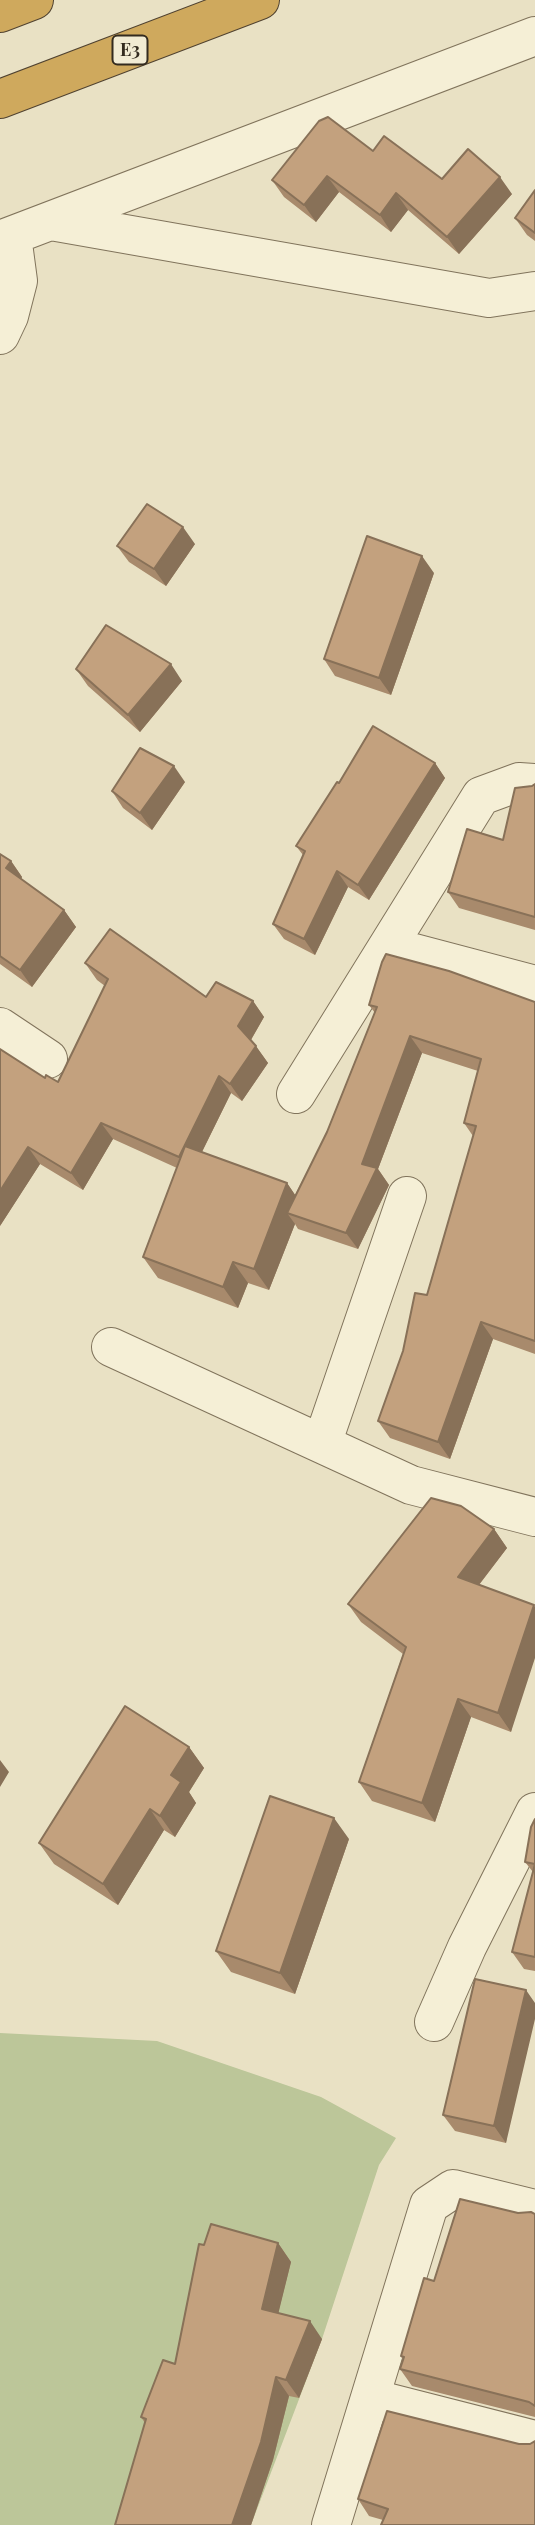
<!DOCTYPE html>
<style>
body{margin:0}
canvas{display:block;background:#e9e1c4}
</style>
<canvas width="535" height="2525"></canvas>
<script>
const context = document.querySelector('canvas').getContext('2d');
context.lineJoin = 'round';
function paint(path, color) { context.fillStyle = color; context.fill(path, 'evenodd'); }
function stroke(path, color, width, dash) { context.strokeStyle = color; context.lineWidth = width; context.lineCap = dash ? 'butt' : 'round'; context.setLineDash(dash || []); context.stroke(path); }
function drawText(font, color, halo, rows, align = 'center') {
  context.font = font + ' "Playfair Display",serif'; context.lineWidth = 7; context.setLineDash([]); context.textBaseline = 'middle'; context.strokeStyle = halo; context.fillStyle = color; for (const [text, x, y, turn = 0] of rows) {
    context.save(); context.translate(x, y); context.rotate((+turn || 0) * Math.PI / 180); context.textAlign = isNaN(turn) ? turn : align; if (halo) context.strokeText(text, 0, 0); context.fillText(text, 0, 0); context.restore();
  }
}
const green = new Path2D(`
 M0 2033 157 2041 321 2097 396 2138 379 2165 322 2339 251 2525H0Z`);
const street = new Path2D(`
 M51 221 489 298 535 291
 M0 240 535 36
 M0 335 9 316 18 281 12 236
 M388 946 535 985
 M0 1027 48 1059
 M296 1094 481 796 519 782 535 783
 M111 1347 411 1485 535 1517
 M322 1444 407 1196
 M434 2022 467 1947 535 1812
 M370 2398 535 2440
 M331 2525 429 2205 453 2189 535 2209`);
const highway = new Path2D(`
 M0 13 34 0
 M0 99 260 0`);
const wall = new Path2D(`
 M373 151 442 179 512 194 459 254 408 210 391 232 339 192 316 222 284 197 272 180Z
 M535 190V241L527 235 515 218Z
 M195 544 166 586 129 562 117 546Z
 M434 573 391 695 335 676 324 659Z
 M76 669 182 681 140 732 88 686Z
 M435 763 445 778 369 900 348 887 315 955 284 939 273 924 303 855 296 846 339 783Z
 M185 782 152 830 123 808 112 791Z
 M535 784V930L459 908 448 892 503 840 532 786Z
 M0 854 11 861 22 877 21 879 64 910 76 927 32 987 0 964Z
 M85 963 206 997 253 1001 264 1017 251 1040 268 1063 242 1101 231 1093 202 1152 287 1183 295 1195 327 1132 375 1013 369 1005 535 1002V1354L493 1339 450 1459 390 1438 378 1421 427 1295 473 1136 464 1123 478 1071 422 1053 378 1169 389 1185 358 1249 298 1229 295 1224 269 1290 248 1283 238 1308 158 1278 143 1257 177 1168 113 1139 83 1190 40 1164 0 1226 45 1078 58 1082 105 986 97 980Z
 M494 1529 507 1548 479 1585 534 1606 511 1732 471 1717 435 1822 372 1801 359 1782 403 1654 361 1622 348 1604Z
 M189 1747 204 1768 189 1792 196 1803 175 1837 164 1830 118 1905 54 1864 39 1843Z
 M535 1819V1971L524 1969 512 1952 533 1872 525 1862Z
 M349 1839 295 1994 231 1972 216 1951Z
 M526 1990 506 2143 455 2131 443 2115Z
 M518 2213 535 2214V2417L412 2386 400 2369 403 2360 401 2356 434 2281Z
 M278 2243 291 2262 278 2313 322 2339 299 2398 289 2396 273 2460 251 2525H115L145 2423 141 2417 175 2364 204 2245Z
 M519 2444H530L383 2520 369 2516 358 2499Z`);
const shadedWall = new Path2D(`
 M327 176 339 192 316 222 304 205Z
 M500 177 512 194 459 254 447 237Z
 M396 193 408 210 391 232 380 215Z
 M183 527 195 544 166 586 154 569Z
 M422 556 434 573 391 695 379 678Z
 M171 664 182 681 140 732 128 715Z
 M435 763 445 778 369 900 358 885Z
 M174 766 185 782 152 830 140 813Z
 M11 861 22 877 18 885 6 868Z
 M337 871 348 887 315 955 304 939Z
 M64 910 76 927 32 987 20 970Z
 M253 1001 264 1017 249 1043 238 1026Z
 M410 1036 422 1053 378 1169 389 1185 358 1249 346 1233 362 1164Z
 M256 1046 268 1063 242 1101 230 1084Z
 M219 1076 231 1093 191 1174 179 1157Z
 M101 1123 113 1139 83 1190 71 1173Z
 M28 1147 40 1164 0 1226V1191Z
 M287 1183 302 1205 287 1213 295 1224 269 1290 254 1269Z
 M233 1262 248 1283 238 1308 223 1287Z
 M481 1322 493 1339 450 1459 438 1442Z
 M494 1529 507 1548 471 1595 458 1577Z
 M534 1605 535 1607V1658L511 1732 498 1713Z
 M458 1699 471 1717 435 1822 422 1803Z
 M189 1747 204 1768 189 1792 196 1803 175 1837 160 1816 171 1775Z
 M0 1760 9 1772 0 1787Z
 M150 1809 164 1830 118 1905 103 1884Z
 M334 1818 349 1839 295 1994 280 1973Z
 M526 1990 535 2003V2019L506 2143 494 2126Z
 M278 2243 291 2262 275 2327 262 2309Z
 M310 2321 322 2339 299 2398 286 2380Z
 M276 2377 289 2396 273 2460 251 2525H232Z`);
const building = new Path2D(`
 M328 117 373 151 384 136 442 179 468 149 500 177 447 237 396 193 380 215 327 176 304 205 272 180 319 121Z
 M535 190V233L515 218Z
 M147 504 183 527 154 569 117 546Z
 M367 536 422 556 379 678 324 659Z
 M106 625 171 664 128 715 76 669Z
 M373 726 435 763 358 885 337 871 304 939 273 924 305 851 296 846 337 782 339 783Z
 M140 748 174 766 140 813 112 791Z
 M535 784V917L448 892 467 829 503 840 515 788 532 786Z
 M0 854 11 861 6 868 64 910 20 970 0 956Z
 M110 929 206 997 216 982 253 1001 238 1026 256 1046 230 1084 219 1076 179 1157 101 1123 71 1173 28 1147 0 1191V1049L45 1078 46 1075 58 1082 108 979 85 963Z
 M386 954 449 971 535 1002V1341L481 1322 438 1442 378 1421 403 1351 415 1293 427 1295 476 1126 464 1123 481 1059 410 1036 362 1164 377 1168 346 1233 287 1213 327 1132 377 1007 369 1005 382 962Z
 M185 1146 287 1183 254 1269 233 1262 223 1287 143 1257Z
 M431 1498 461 1506 494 1529 458 1577 534 1605 498 1713 458 1699 422 1803 359 1782 406 1647 348 1604Z
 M125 1706 189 1747 171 1775 181 1782 160 1816 150 1809 103 1884 39 1843Z
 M270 1796 334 1818 280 1973 216 1951Z
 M535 1819V1957L512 1952 535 1864 525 1862 531 1827Z
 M475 1979 526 1990 494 2126 443 2115Z
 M460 2199 518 2213 531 2212 535 2214V2406L529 2402 400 2369 404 2357 401 2356 424 2278 434 2281Z
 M211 2224 278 2243 262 2309 310 2321 286 2380 276 2377 261 2442 232 2525H115L146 2419 141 2417 163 2360 175 2364 199 2244 204 2245Z
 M387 2411 519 2444H530L535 2441V2525H381L388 2509 358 2499Z`);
const shields = [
 [130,50,35]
];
const shieldNames = [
 ["E3",130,50]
];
paint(green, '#bcc699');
stroke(street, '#81745c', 40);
stroke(highway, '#504230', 40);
stroke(street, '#f5efd6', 38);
stroke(highway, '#cfa95d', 38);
paint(wall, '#a88a6c');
paint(shadedWall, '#887158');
paint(building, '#c3a17e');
stroke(building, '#887158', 2);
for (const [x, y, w] of shields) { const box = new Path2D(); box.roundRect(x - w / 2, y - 14.5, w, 29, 5); context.fillStyle = '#f1ebd3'; context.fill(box); stroke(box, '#332b1f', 2); }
drawText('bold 18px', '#332b1f', null, shieldNames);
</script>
